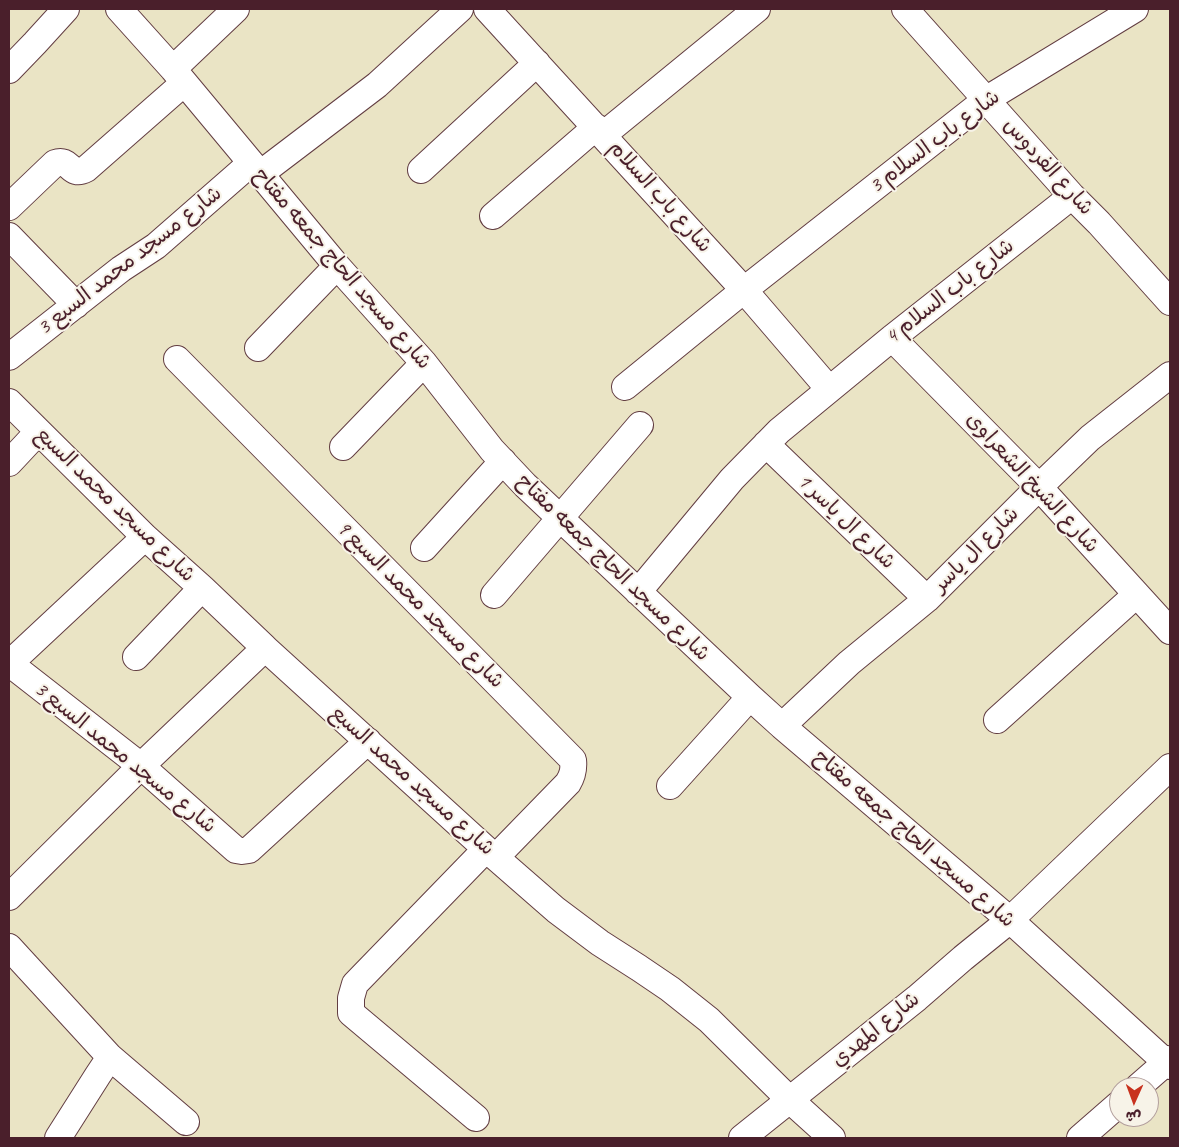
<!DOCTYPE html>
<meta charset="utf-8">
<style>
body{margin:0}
#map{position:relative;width:1179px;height:1147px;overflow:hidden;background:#eae4c5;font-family:Caveat,"Playpen Sans Arabic",sans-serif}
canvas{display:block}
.frame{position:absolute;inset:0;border:10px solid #4a1f2b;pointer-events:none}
.north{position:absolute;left:1109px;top:1077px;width:50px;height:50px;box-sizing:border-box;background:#f7f3e8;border:1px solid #b29e9c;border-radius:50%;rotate:182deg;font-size:14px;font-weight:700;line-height:20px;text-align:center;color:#4a1f2b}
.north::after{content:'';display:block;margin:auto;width:18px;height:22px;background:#c8321e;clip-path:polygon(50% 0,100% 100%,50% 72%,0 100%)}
</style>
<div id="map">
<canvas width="1179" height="1147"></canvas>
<div class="frame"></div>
<div class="north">ش</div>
</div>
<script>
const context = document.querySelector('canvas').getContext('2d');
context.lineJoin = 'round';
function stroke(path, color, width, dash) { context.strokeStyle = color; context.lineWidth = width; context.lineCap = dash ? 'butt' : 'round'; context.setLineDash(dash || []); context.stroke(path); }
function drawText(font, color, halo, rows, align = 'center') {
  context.font = font + ' Caveat,"Playpen Sans Arabic",sans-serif'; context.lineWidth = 4; context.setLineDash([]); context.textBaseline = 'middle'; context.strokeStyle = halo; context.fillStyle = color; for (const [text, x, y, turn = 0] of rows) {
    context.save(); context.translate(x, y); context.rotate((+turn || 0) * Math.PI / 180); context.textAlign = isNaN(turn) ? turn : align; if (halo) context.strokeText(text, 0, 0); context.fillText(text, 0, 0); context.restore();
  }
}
const street = new Path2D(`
 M119 9 173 69 337 266 424 363 492 450 525 485 750 697 782 726 1010 920 1170 1066
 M487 9 744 290 829 389
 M905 9 1072 196 1099 223 1170 302
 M173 69 236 9
 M9 70 35 43 66 9
 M603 135 757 9
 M421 170 537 63
 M260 174 377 85 460 9
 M9 207 55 163C71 157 69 178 86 169L184 83
 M493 216 596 127
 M9 236 76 305
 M892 338 1039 487 1170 631
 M258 348 337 266
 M9 357 121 269 156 246 251 163
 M177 359 573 760C574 769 573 775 568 783L496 857
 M625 387 744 290 987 99 1135 9
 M9 402 145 537 202 588 265 648 486 849 556 910 600 943 639 968 670 989 709 1020 790 1100 832 1138
 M766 444 927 599
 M343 447 424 363
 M9 463 38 432
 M424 548 503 461
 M638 592 732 479 779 431 892 338 1072 196
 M494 595 640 425
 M136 657 202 588
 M9 663 141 766 236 850 242 851 249 850 368 741
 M9 664 145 537
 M997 720 1136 595
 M782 726 849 663 927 599 1039 487 1090 438 1170 375
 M670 786 750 697
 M9 897 141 766 265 648
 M9 947 110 1057 186 1122
 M1138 1087 1170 1059
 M476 1118 351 1013V998L355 984 486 849
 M58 1138 98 1075 110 1057
 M742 1138 917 998 963 958 1010 920 1170 767
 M1080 1138 1119 1104`);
const streetNames = [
 ["شارع باب السلام 3",935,142,-37],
 ["شارع الفردوس",1048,167,48],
 ["شارع باب السلام",660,197,48],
 ["شارع مسجد محمد السبع 3",130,261,-38],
 ["شارع مسجد الحاج جمعه مفتاح",342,269,49],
 ["شارع باب السلام 4",950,292,-38],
 ["شارع الشيخ الشعراوى",1032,483,47],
 ["شارع مسجد محمد السبع",115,505,44],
 ["شارع ال ياسر 1",846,522,44],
 ["شارع ال ياسر",976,550,-45],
 ["شارع مسجد الحاج جمعه مفتاح",613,568,44],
 ["شارع مسجد محمد السبع 9",420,605,45],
 ["شارع مسجد محمد السبع 3",125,758,39],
 ["شارع مسجد محمد السبع",412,781,42],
 ["شارع مسجد الحاج جمعه مفتاح",914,839,41],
 ["شارع المهدي",876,1030,-39]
];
stroke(street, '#623d42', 28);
stroke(street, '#fff', 26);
drawText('21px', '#4a1f2b', '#f7f3e8', streetNames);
</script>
